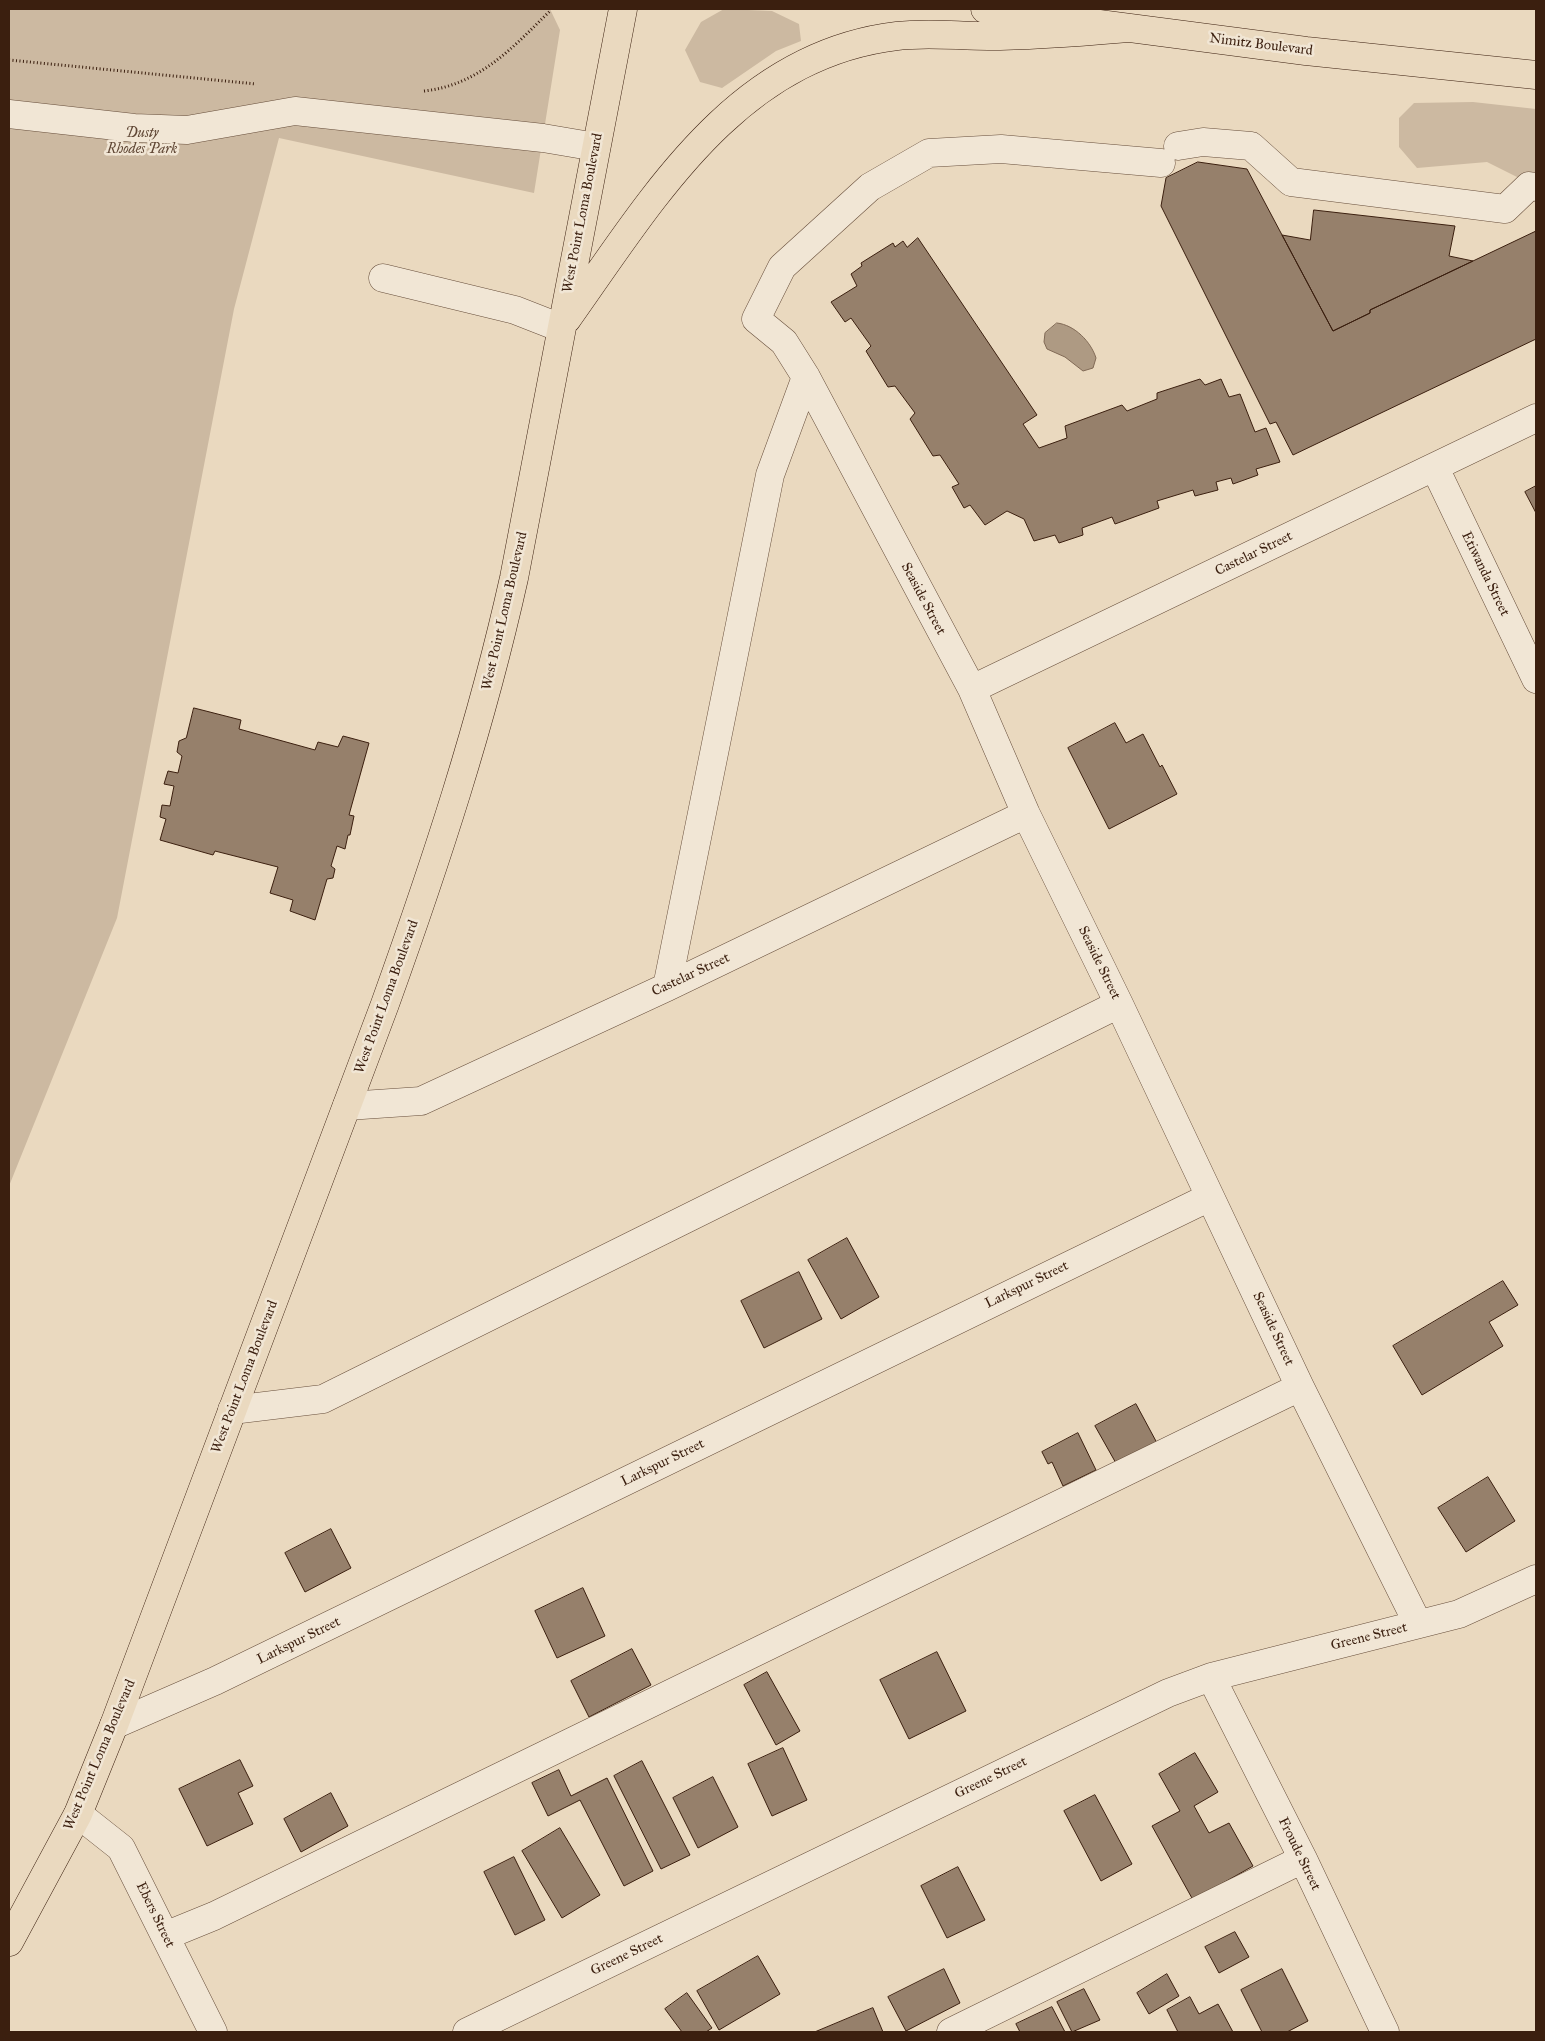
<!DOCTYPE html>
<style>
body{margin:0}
#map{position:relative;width:1545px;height:2041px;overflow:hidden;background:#ead9bf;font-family:"IM FELL Great Primer",serif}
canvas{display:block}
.frame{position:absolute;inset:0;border:10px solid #3b1f0f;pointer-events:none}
</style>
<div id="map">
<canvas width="1545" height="2041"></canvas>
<div class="frame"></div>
</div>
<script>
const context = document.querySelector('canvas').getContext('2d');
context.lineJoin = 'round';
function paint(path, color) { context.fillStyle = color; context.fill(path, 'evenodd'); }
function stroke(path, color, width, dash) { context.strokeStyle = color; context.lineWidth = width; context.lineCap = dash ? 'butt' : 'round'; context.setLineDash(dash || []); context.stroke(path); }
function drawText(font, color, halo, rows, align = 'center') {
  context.font = font + ' "IM FELL Great Primer",serif'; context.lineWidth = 5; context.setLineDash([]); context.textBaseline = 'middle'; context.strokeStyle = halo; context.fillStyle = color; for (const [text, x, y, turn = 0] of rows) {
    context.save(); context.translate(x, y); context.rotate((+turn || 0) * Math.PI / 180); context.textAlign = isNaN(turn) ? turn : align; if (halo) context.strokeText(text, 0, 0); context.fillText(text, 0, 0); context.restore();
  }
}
const green = new Path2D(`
 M9 9H550L560 30 534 193 279 138 234 309 117 918 9 1186Z
 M724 9 772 11 799 24 801 41 776 51 722 88 700 82 685 50 701 22Z
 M1473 102 1536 109V179H1521L1487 162 1417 168 1399 147V118L1414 103Z`);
const water = new Path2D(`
 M1057 323C1075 325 1091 342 1096 358L1093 368 1083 371 1065 357 1047 349 1044 342 1045 333Z`);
const building = new Path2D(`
 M1198 162 1247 169 1333 331 1370 313V310L1536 231V339L1293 455 1276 422 1270 424 1161 206 1166 178Z
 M1314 210 1455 226 1449 256 1473 261 1370 310V313L1333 331 1282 235 1310 240Z
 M918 238 1037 415 1023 424 1039 448 1067 438 1065 426 1122 405 1127 411 1157 399V393L1200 379 1205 385 1221 379 1229 397 1240 394 1255 432 1266 428 1280 462 1256 469 1258 475 1233 484 1231 478 1216 482 1218 490 1195 496 1193 490 1157 501 1159 508 1115 524 1112 517 1082 528 1083 535 1059 543 1055 535 1034 541 1024 519 1007 511 985 525 970 505 964 508 952 487 959 484 940 455 933 456 910 419 915 413 895 386 888 387 866 351 871 346 851 318 845 322 831 302 857 286 851 274 862 266 861 263 893 243 895 247 903 241 907 247Z
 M1536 486V513L1525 492Z
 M194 708 241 720 239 729 315 750 318 742 338 747 343 736 369 743 349 815 354 816 350 835H348L345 849 337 846 331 866 335 869 333 878 327 879 315 920 290 911 293 900 270 893 278 867 215 851 213 855 160 840 166 819 160 817 162 805 170 806 174 786 164 784 168 771 178 773 182 756 177 752 179 741 186 738Z
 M1115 723 1126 743 1143 734 1160 767 1162 765 1177 794 1109 829 1068 748Z
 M847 1238 879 1297 841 1319 808 1260Z
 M799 1272 822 1319 764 1348 741 1301Z
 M1503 1281 1518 1305 1489 1322 1503 1346 1422 1395 1393 1346Z
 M1136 1404 1157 1443 1117 1465 1095 1426Z
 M1078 1433 1096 1470 1063 1486 1052 1462 1048 1464 1042 1452Z
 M1488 1477 1515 1521 1466 1552 1438 1508Z
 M331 1529 351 1568 305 1592 285 1553Z
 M583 1588 605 1636 557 1658 535 1611Z
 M632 1649 651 1685 589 1717 571 1681Z
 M937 1652 966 1711 909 1739 880 1680Z
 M767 1672 800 1731 776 1745 744 1685Z
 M783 1748 807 1800 772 1816 748 1764Z
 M1195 1753 1218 1792 1194 1806 1209 1833 1229 1823 1253 1866 1193 1900 1152 1826 1180 1811 1159 1774Z
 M240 1760 253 1786 238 1793 253 1824 207 1846 179 1789Z
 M642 1761 690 1855 661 1869 614 1776Z
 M559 1770 571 1796 607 1778 653 1871 624 1886 580 1800 548 1816 532 1783Z
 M713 1777 738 1827 698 1848 673 1798Z
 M331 1793 348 1826 301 1852 284 1819Z
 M1095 1795 1132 1864 1101 1881 1064 1811Z
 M560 1828 600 1895 562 1918 522 1851Z
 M514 1857 545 1920 515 1935 484 1872Z
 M958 1867 985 1920 947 1938 921 1886Z
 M1235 1932 1249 1957 1219 1973 1205 1947Z
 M758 1956 780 1994 719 2030 697 1991Z
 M944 1969 960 2003 906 2031 888 1997Z
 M1282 1969 1308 2021 1287 2032H1262L1241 1990Z
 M1167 1974 1179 1996 1149 2014 1137 1993Z
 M1084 1989 1100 2020 1072 2032 1057 2002Z
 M687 1993 712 2028 706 2032H682L665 2009Z
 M1190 1997 1199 2014 1218 2004 1233 2032H1178L1167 2010Z
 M1052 2007 1065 2032H1020L1016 2024Z
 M873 2008 883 2032H815Z`);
const path = new Path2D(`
 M9 60 256 84
 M424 91C480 85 514 46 551 10`);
const minor = new Path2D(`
 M9 114 134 128 187 130 295 111 543 138 596 147
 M1178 146 1203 142 1251 146 1291 182 1505 209 1529 186 1536 187
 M1161 163 1001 149 929 153 870 187 782 267 756 319 784 342 806 377 972 689 1026 814 1119 1004 1300 1387 1418 1624
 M383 278 515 310 561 328
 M1435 468 1536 679
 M972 689 1536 418
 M667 987 770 475 806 377
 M347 1106 421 1101 667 987 1026 814
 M232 1410 323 1399 1119 1004
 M1211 1677 1303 1859 1385 2032
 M114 1725 215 1681 1210 1197
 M78 1814 121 1848 213 2032
 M165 1936 214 1916 1300 1387
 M467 2032 1168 1693 1211 1677 1459 1614 1536 1579
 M951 2032 1303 1859`);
const major = new Path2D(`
 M985 9 1306 51 1536 75
 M567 319C653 198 736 55 897 36 927 32 958 36 988 36 1035 36 1081 32 1128 28
 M9 1942 78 1814 114 1725 385 1004C436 862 481 726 514 578L623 9`);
const streetNames = [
 ["Nimitz Boulevard",1261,45,7],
 ["West Point Loma Boulevard",583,213,-79],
 ["Castelar Street",1254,554,-26],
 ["Etiwanda Street",1485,574,64],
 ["Seaside Street",923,599,62],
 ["West Point Loma Boulevard",505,611,-77],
 ["Seaside Street",1099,963,64],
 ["Castelar Street",691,975,-25],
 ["West Point Loma Boulevard",387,997,-70],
 ["Larkspur Street",1027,1285,-26],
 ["Seaside Street",1273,1329,65],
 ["West Point Loma Boulevard",245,1377,-69],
 ["Larkspur Street",663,1463,-26],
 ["Greene Street",1369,1637,-14],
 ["Larkspur Street",299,1641,-26],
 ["West Point Loma Boulevard",100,1755,-67],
 ["Greene Street",991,1778,-26],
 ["Froude Street",1299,1854,64],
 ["Ebers Street",155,1915,64],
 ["Greene Street",627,1955,-26]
];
const parkNames = [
 ["Dusty",142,134],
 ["Rhodes Park",142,150]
];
paint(green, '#ccb9a1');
paint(water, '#ae9a83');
stroke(water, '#806955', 1);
paint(building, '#96806b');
stroke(building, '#3b1f0f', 1);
stroke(minor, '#674e3b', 29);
stroke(major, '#3b1f0f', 29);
stroke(path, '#3b1f0f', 3, [1, 2.5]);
stroke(minor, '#f1e6d5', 28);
stroke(major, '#ead9bf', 28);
drawText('14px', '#3b1f0f', '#f1e6d5', streetNames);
drawText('italic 14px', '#5f4634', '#f1e6d5', parkNames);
</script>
